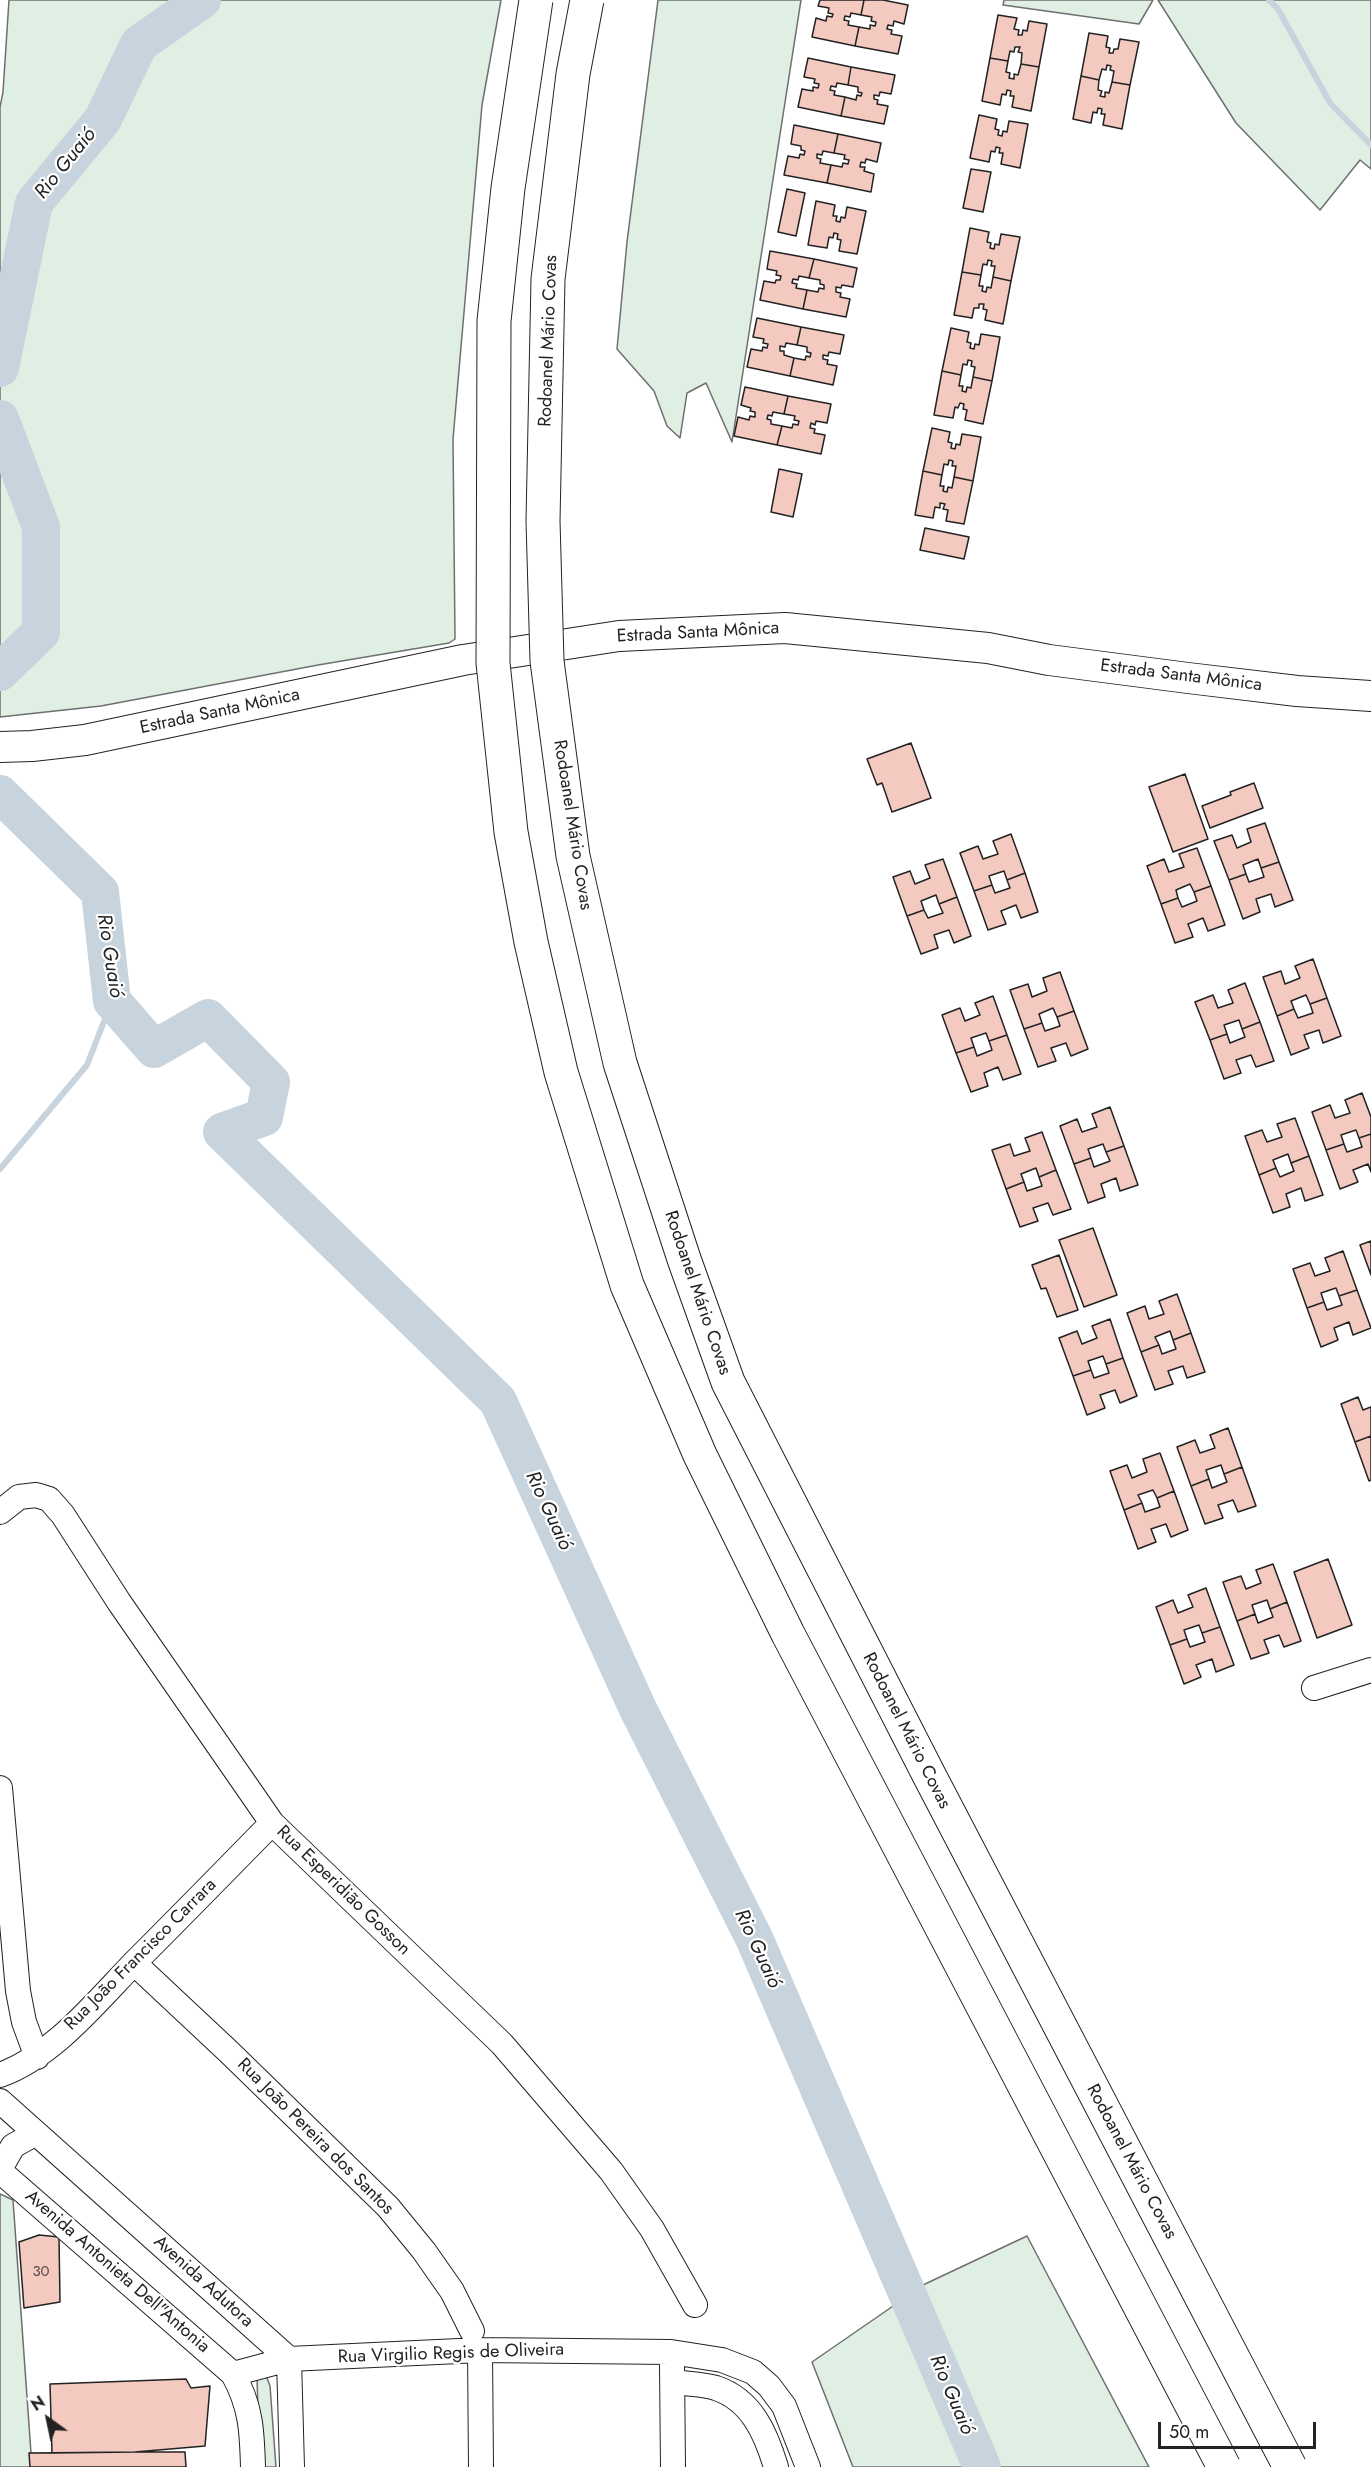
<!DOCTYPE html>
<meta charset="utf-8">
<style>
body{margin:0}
#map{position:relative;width:1371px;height:2467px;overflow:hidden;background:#fff;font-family:Jost,sans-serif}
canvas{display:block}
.north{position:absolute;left:18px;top:2389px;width:60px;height:60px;-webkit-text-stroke:4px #fff;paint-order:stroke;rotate:327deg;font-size:16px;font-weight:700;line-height:24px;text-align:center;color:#222}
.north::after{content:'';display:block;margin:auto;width:21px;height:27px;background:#222;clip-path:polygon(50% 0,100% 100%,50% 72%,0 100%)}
.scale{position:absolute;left:1158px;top:2422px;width:158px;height:27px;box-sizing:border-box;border:3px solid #222;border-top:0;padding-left:8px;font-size:18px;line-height:21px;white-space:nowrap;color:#222;-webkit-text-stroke:4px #fff;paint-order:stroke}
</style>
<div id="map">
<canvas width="1371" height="2467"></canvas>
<div class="north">N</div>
<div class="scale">50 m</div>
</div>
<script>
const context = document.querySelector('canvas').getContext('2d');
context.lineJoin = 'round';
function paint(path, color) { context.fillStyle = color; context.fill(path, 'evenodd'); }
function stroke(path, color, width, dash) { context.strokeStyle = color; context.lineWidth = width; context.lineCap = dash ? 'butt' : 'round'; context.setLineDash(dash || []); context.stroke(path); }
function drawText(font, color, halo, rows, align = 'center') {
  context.font = font + ' Jost,sans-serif'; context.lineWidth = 4.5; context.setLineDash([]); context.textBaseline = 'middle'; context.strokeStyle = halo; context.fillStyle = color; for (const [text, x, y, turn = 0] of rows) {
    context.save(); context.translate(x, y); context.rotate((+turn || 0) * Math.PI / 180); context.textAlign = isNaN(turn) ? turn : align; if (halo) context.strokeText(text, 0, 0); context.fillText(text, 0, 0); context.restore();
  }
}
const green = new Path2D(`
 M9 0H501L482 105 453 439 455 639 449 643 318 665 101 706 0 717V107L3 92Z
 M658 0H801L732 442 706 383 687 393 680 438 667 426 654 391 617 349 627 242Z
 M1004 0H1153L1139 24 1003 5Z
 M1158 0H1371V169L1360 160 1320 210 1236 123Z
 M0 2194 13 2200 32 2467H0Z
 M1027 2236 1149 2467H853L812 2362 925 2284Z
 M260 2375 267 2378 270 2386 276 2467H260L257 2379Z`);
const stream = new Path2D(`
 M1269 0 1278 9 1330 103 1371 145
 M0 1169 87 1065 112 1001`);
const river = new Path2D(`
 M0 368 34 203 103 119 139 44 202 0
 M0 419 41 527V632L0 672
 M0 794 100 892 112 1001 154 1049 208 1018 271 1082 264 1117 222 1132 498 1401 638 1709 754 1938 982 2467`);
const building = new Path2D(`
 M820 0H864L861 15 851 13 850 17 845 16 844 20 849 21 848 25 859 27 855 46 812 37 816 18 826 21 827 16 832 17 833 14 828 13 829 8 818 6Z
 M864 0H883L908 5 904 24 894 21 893 26 888 25 887 29 892 30 891 34 902 36 898 54 855 46 859 27 870 29V25L875 26 876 22 871 21 872 17 861 15Z
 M998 15 1017 18 1014 29 1019 30 1018 35H1022L1023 30 1027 31 1029 21 1047 24 1039 67 1021 64 1022 53 1018 52 1020 47H1015L1014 52 1010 51 1008 61 990 58Z
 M1089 33 1108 36 1106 47 1110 48 1109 53H1113L1114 49H1118L1120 39 1139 42 1130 85 1112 82 1114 71 1110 70 1111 66 1107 65 1106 70 1102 69 1099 80 1081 76Z
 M808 58 851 67 848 85 837 83 836 87 831 86 830 90 835 91 834 95 845 97 841 116 798 107 802 89 813 91V87L818 88 819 84 814 83 815 79 804 77Z
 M990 58 1008 61 1006 72 1010 73 1009 78 1014 79V74L1018 75 1021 64 1039 67 1031 111 1012 107 1014 96H1010L1011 91 1007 90 1006 95 1002 94 1000 105 982 101Z
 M851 67 895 75 891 94 880 92 879 96 874 95V99L878 100 877 104 888 106 884 124 841 116 845 97 856 100 857 95 861 96 862 93 858 92V87L848 85Z
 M1081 76 1099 80 1098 90 1102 91 1100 96 1105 97V92L1109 93 1112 82 1130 85 1122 129 1103 125 1105 114H1101L1102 109 1098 108 1097 113 1093 112 1091 123 1073 119Z
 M979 115 997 119 995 129 999 130 998 135 1002 136 1003 131 1007 132 1009 121 1028 124 1020 168 1001 164 1003 153H999L1000 148 996 147 995 152 991 151 989 162 970 158Z
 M794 125 838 134 834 153 823 151 822 155 817 154V158L821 159 820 163 831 165 827 183 784 175 788 156 799 158 800 154 804 155 805 151 801 150V146L791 144Z
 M838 134 881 143 877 162 866 159 865 163 861 162 860 167H865L864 171 874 174 871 192 827 183 831 165 842 167 843 163 848 164 849 160 844 159 845 155 834 153Z
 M971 169 991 172 983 212 963 208Z
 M787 189 805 193 796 236 778 232Z
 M816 201 835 205 833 216H837L836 221 840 222 841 217 845 218 847 207 866 211 857 254 839 251 841 240 837 239 838 234 834 233 833 238 829 237 827 248 808 245Z
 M970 228 989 232 987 242 991 243 990 248 994 249 995 244 999 245 1001 234 1020 237 1011 281 993 277 995 266H991L992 261 988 260 987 265 983 264 981 275 962 272Z
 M770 251 814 259 809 278 799 276 798 280 793 279 792 283 797 284 796 288 807 290 803 309 760 300 764 281 775 283 776 280H780L781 276 776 275 777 271 767 269Z
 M814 259 857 268 853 287 842 285 841 288 836 287V292L841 293 840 297 850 299 846 317 803 309 807 290 818 292 819 288 824 289V285L820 284V280L809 278Z
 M962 272 981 275 979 286H983L982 291 986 292 987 287 991 288 993 277 1011 281 1003 324 985 320 987 310 983 309 984 304H979V308H974L972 318 954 315Z
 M757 318 801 327 797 345 786 343 785 347 780 346V351H784V355L794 358 790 376 747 367 751 349 762 351 763 347 767 348 768 344 763 343 764 339 753 337Z
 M801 327 844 335 840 354 829 352 828 356 823 355V359L828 360 827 364 837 366 833 385 790 376 794 358 805 360 806 356 810 357 811 353 807 352V347L797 345Z
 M951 328 969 332 967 342 971 343 970 348 974 349 975 344 979 345 981 334 1000 337 992 381 973 377 975 367 971 366 972 361 968 360 967 365 963 364 961 375 942 371Z
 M942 371 961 375 959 386H963L962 391 966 392 967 387 971 388 973 377 992 381 983 424 965 420 967 410 963 409 964 404 960 403 958 408 955 407 953 418 934 415Z
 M745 387 788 396 784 414 773 412 772 416 768 415 767 419 771 420V424L782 426 777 445 734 436 738 417 749 420 750 416 755 417V412L750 411 751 408 741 405Z
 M788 396 831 404 827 423 816 421 815 425 811 423 810 428 815 429 814 433 825 435 821 454 777 445 782 426 792 428 793 424 798 425 799 421 794 420 795 416 784 414Z
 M932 428 950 432 948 442 952 443 951 448 955 449 956 444 960 445 962 434 981 437 973 481 954 477 956 466H952L953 461 949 460 948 465 944 464 942 475 923 471Z
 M779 469 802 474 793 517 771 512Z
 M923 471 942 475 940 486H944L943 491 947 492 948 487 952 488 954 477 973 481 964 524 946 521 948 510 943 509 945 504 940 503V508L935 507 933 518 915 515Z
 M925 528 969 537 964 559 920 550Z
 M911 743 931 798 892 812 882 783 877 785 867 759Z
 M1185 774 1208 839 1173 852 1149 787Z
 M1254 783 1263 808 1210 828 1202 806 1231 795 1230 792Z
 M1265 823 1279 862 1261 868 1258 859 1243 865 1246 874 1229 880 1214 841 1232 835 1237 848 1251 842 1247 829Z
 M1011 834 1025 873 1007 880 1004 871 989 876 992 885 974 891 960 853 978 846 983 859 998 854 993 841Z
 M1197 848 1211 886 1194 892 1190 884 1176 890 1178 898 1161 904 1147 866 1164 859 1169 872 1184 867 1179 854Z
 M943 859 957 897 939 904 936 895 921 901 924 910 907 916 893 877 910 871 915 884 930 878 925 865Z
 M1279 862 1293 900 1275 907 1271 894 1256 899 1260 912 1243 919 1229 880 1246 874 1249 882 1264 877 1261 868Z
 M1025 873 1038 912 1021 918 1016 905 1001 911 1006 924 988 930 974 891 992 885 995 893 1010 888 1007 880Z
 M1211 886 1225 925 1208 931 1203 918 1188 924 1193 937 1175 943 1161 904 1178 898 1182 907 1197 901 1194 892Z
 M957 897 971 936 954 943 949 930 934 935 938 948 921 954 907 916 924 910 928 918 943 913 939 904Z
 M1313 959 1327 998 1310 1004 1306 995 1291 1001 1294 1009 1277 1016 1263 977 1281 971 1285 984 1300 978 1295 966Z
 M1060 972 1074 1011 1057 1017 1053 1008 1039 1014 1042 1023 1024 1029 1010 990 1028 984 1032 997 1047 991 1043 978Z
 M1245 983 1260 1022 1242 1029 1239 1020 1224 1025 1227 1034 1210 1040 1195 1002 1213 995 1218 1008 1233 1003 1228 990Z
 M993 996 1007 1035 989 1041 986 1033 971 1038 974 1047 956 1053 942 1015 960 1008 965 1021 980 1015 975 1003Z
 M1327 998 1341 1036 1323 1043 1319 1030 1304 1035 1309 1048 1291 1055 1277 1016 1294 1009 1298 1018 1313 1013 1310 1004Z
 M1074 1011 1088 1049 1071 1056 1066 1043 1051 1048 1056 1061 1038 1067 1024 1029 1042 1023 1045 1031 1060 1026 1057 1017Z
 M1260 1022 1274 1061 1256 1067 1251 1055 1236 1060 1241 1073 1224 1079 1210 1040 1227 1034 1230 1043 1245 1037 1242 1029Z
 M1007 1035 1021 1074 1003 1080 998 1067 984 1073 988 1086 971 1092 956 1053 974 1047 977 1056 992 1050 989 1041Z
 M1362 1093 1371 1117V1134L1359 1138 1356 1130 1341 1135 1344 1144 1326 1150 1312 1112 1330 1105 1335 1118 1350 1113 1345 1100Z
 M1110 1107 1124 1146 1106 1152 1103 1144 1088 1149 1091 1158 1074 1164 1060 1126 1077 1119 1082 1132 1097 1127 1092 1114Z
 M1295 1118 1309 1156 1291 1163 1288 1154 1273 1160 1276 1168 1259 1175 1245 1136 1262 1130 1267 1142 1282 1137 1277 1124Z
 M1042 1132 1056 1170 1039 1177 1036 1168 1021 1174 1024 1182 1006 1189 992 1150 1010 1144 1014 1156 1030 1151 1025 1138Z
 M1371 1134V1172L1368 1164 1353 1170 1358 1182 1340 1189 1326 1150 1344 1144 1347 1152 1362 1147 1359 1138Z
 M1124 1146 1138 1185 1120 1191 1116 1178 1101 1184 1105 1197 1088 1203 1074 1164 1091 1158 1094 1167 1110 1161 1106 1152Z
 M1309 1156 1323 1195 1305 1201 1301 1188 1286 1194 1290 1207 1273 1213 1259 1175 1276 1168 1280 1177 1294 1171 1291 1163Z
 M1056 1170 1071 1209 1053 1215 1048 1203 1033 1208 1038 1221 1020 1227 1006 1189 1024 1182 1027 1191 1042 1186 1039 1177Z
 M1093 1228 1117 1295 1084 1307 1059 1240Z
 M1371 1241V1275L1360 1245Z
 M1343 1251 1357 1290 1339 1296 1336 1288 1321 1293 1324 1302 1307 1308 1293 1269 1310 1263 1315 1276 1330 1271 1325 1258Z
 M1059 1255 1078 1310 1057 1317 1046 1288 1041 1289 1032 1265Z
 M1357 1290 1371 1328 1353 1335 1349 1322 1334 1328 1338 1340 1321 1347 1307 1308 1324 1302 1327 1310 1342 1305 1339 1296Z
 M1177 1294 1191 1333 1173 1340 1170 1331 1155 1337 1159 1345 1141 1352 1127 1313 1145 1306 1149 1319 1164 1314 1159 1301Z
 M1110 1319 1123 1358 1106 1364 1103 1356 1088 1361 1091 1370 1073 1376 1059 1338 1077 1331 1082 1344 1097 1338 1092 1326Z
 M1191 1333 1205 1372 1187 1378 1183 1366 1168 1371 1173 1384 1155 1390 1141 1352 1159 1345 1162 1354 1176 1349 1173 1340Z
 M1123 1358 1137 1396 1120 1403 1115 1390 1100 1395 1105 1408 1087 1415 1073 1376 1091 1370 1094 1378 1109 1373 1106 1364Z
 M1358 1397 1363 1410 1371 1407V1436L1355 1442 1341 1404Z
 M1228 1428 1242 1467 1224 1474 1221 1465 1206 1470 1209 1479 1191 1486 1177 1447 1195 1440 1200 1453 1215 1448 1210 1435Z
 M1371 1436V1480L1369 1481 1355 1442Z
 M1160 1453 1174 1491 1157 1498 1153 1490 1138 1495 1142 1503 1124 1510 1110 1471 1127 1465 1132 1478 1147 1472 1143 1459Z
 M1242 1467 1256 1506 1238 1512 1233 1500 1218 1505 1223 1518 1205 1524 1191 1486 1209 1479 1212 1488 1227 1482 1224 1474Z
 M1174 1491 1188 1530 1171 1537 1166 1524 1151 1529 1156 1542 1138 1549 1124 1510 1142 1503 1145 1512 1160 1507 1157 1498Z
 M1328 1559 1352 1625 1317 1638 1294 1572Z
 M1273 1564 1287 1602 1270 1609 1267 1600 1252 1605 1255 1614 1237 1621 1223 1582 1241 1576 1246 1589 1261 1583 1256 1570Z
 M1206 1588 1220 1627 1202 1633 1199 1625 1184 1630 1187 1639 1170 1645 1156 1607 1173 1600 1178 1613 1193 1607 1188 1595Z
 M1287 1602 1301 1641 1284 1647 1279 1635 1264 1640 1269 1653 1251 1659 1237 1621 1255 1614 1258 1623 1273 1617 1270 1609Z
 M1220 1627 1234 1665 1216 1672 1212 1659 1196 1665 1201 1677 1184 1684 1170 1645 1187 1639 1190 1647 1205 1642 1202 1633Z
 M39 2235 59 2237 60 2302 24 2308 19 2242Z
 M186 2379 191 2388 210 2386 205 2446 135 2452 52 2453 50 2384Z
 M135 2452H185L186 2467H30L29 2453Z`);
const minor = new Path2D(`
 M0 1512 19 1497 36 1495 49 1499 63 1515 119 1602 272 1823 502 2044 611 2171 652 2229 695 2305
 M1314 1688 1371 1670
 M0 1788 18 1991 24 2022 37 2057
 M134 1963 229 2052 388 2207 424 2251 452 2291 472 2331
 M0 2075C53 2056 96 2002 135 1962 181 1916 227 1869 272 1823
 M0 2101 289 2359 292 2467
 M0 2169 13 2146 36 2133
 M0 2171 233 2374C251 2406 252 2431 253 2467
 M480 2350 481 2467
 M672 2366 673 2467
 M233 2374 289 2359 480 2350 671 2352 722 2360 753 2372 769 2386 784 2406 808 2467
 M674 2382C687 2384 703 2384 716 2388 752 2400 766 2434 776 2467`);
const major = new Path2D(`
 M0 747 32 746 85 740 463 660 619 636 785 628 988 648 1049 660 1188 678 1297 691 1371 696`);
const highwayBridge = new Path2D(`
 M536 0 508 188 494 321 493 663 511 832 531 942 561 1072 627 1285 700 1455 788 1634 1224 2467
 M587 0 573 74 548 279 543 521 547 661 573 856 620 1063 684 1259 728 1382 928 1773 1290 2467`);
const numberNames = [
 ["30",41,2272]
];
const streetNames = [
 ["Rodoanel Mário Covas",549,341,-88],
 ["Estrada Santa Mônica",698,633,-3],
 ["Estrada Santa Mônica",1181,676,7],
 ["Estrada Santa Mônica",220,712,-12],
 ["Rodoanel Mário Covas",572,825,81],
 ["Rodoanel Mário Covas",697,1293,71],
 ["Rodoanel Mário Covas",906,1731,63],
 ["Rua Esperidião Gosson",343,1891,44],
 ["Rua João Francisco Carrara",141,1955,-45],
 ["Rua João Pereira dos Santos",315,2137,45],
 ["Rodoanel Mário Covas",1131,2162,62],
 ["Avenida Antonieta Dell\"Antonia",117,2272,41],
 ["Avenida Adutora",203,2282,42],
 ["Rua Virgilio Regis de Oliveira",451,2354,-2]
];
const waterNames = [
 ["Rio Guaió",66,164,-51],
 ["Rio Guaió",109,956,81],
 ["Rio Guaió",548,1511,65],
 ["Rio Guaió",757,1949,65],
 ["Rio Guaió",951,2395,67]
];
paint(green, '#e0efe3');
stroke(green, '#6f6f6f', 1.5);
stroke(stream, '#c7d3dd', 6);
stroke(river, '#c7d3dd', 38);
paint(building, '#f3c9c0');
stroke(building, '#222', 1.5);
stroke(minor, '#222', 26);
stroke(major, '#222', 32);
stroke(minor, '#fff', 24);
stroke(major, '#fff', 30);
stroke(highwayBridge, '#222', 35, []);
stroke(highwayBridge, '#fff', 33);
drawText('15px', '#564c4a', null, numberNames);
drawText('18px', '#222', '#fff', streetNames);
drawText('italic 20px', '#222', '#fff', waterNames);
</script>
